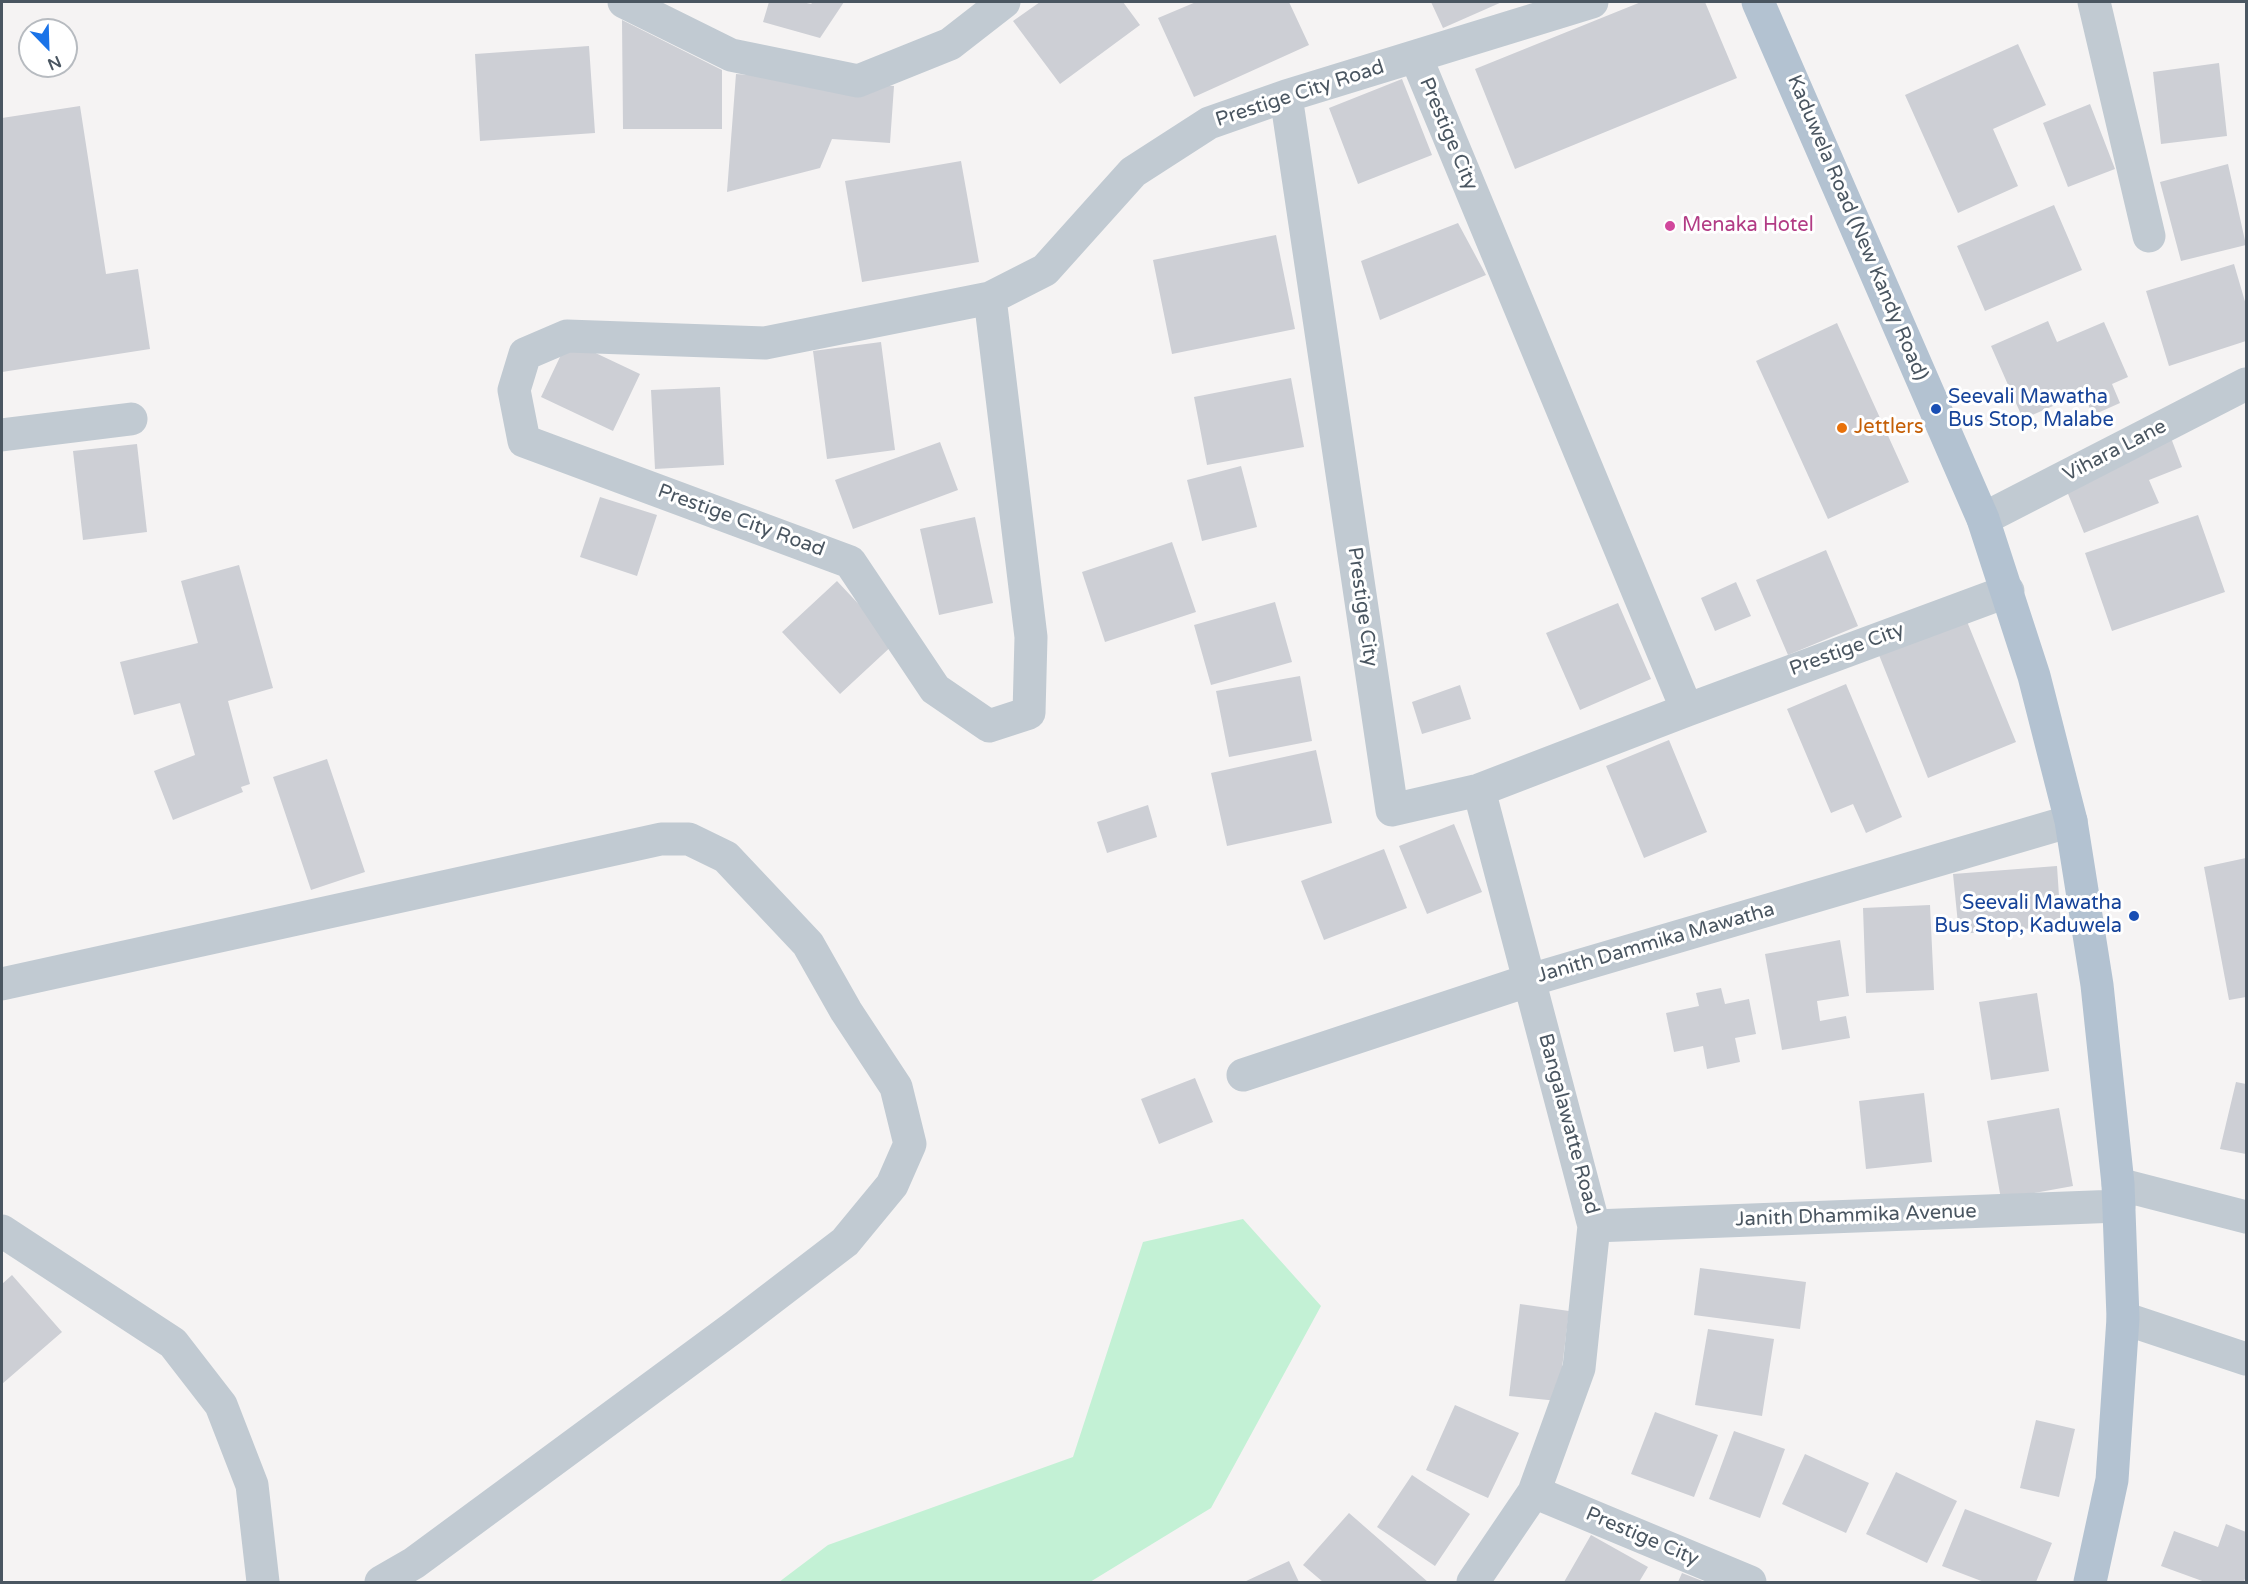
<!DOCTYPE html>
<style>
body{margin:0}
#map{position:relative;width:2248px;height:1584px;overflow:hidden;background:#f5f3f3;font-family:"Varela Round",sans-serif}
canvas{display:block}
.frame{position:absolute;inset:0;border:3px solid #4a5661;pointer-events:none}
.north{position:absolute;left:18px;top:18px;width:60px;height:60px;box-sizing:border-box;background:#fff;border:2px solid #b7bbc0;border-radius:50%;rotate:157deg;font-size:16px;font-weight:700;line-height:24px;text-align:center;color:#4a5661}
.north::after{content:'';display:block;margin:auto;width:21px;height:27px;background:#1a73e8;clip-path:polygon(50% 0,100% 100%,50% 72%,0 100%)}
</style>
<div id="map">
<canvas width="2248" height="1584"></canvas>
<div class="frame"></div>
<div class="north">N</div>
</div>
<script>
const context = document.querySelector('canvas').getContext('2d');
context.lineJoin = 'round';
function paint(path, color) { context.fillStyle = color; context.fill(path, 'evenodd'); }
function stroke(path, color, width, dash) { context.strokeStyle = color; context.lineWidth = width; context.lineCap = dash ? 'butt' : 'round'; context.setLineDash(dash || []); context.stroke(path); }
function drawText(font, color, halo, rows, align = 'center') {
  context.font = font + ' "Varela Round",sans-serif'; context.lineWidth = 6; context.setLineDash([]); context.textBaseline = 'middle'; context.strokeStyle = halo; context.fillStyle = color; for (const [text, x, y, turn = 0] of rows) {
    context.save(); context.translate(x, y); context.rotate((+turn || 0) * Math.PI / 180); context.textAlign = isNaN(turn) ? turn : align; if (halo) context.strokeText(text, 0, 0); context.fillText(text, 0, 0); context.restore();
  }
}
const green = new Path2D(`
 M1243 1219 1321 1306 1211 1508 1090 1582H779L828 1545 1073 1457 1143 1242Z`);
const building = new Path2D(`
 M769 2H802L811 4 813 2H844L820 38 763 22Z
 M1040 2H1123L1140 25 1060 84 1013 21Z
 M1196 2H1289L1309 45 1194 97 1158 18Z
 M1431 2H1502L1443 28Z
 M1641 2H1705L1737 78 1515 169 1475 69Z
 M622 20 722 70V129H623Z
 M2018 44 2046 105 1993 129 2018 186 1958 213 1905 95Z
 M589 46 595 133 480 141 475 54Z
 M2219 63 2227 136 2161 144 2153 72Z
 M736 74 894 86 890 143 832 139 820 168 727 192Z
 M1402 79 1432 155 1358 184 1329 108Z
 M2090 104 2115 169 2068 187 2043 123Z
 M80 106 106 274 138 269 150 349 2 372V118Z
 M961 161 979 262 862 282 845 181Z
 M2228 164 2246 245 2181 261 2160 182Z
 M2054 205 2082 270 1985 311 1957 246Z
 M1458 223 1486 275 1380 320 1361 261Z
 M1276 235 1295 329 1172 354 1153 260Z
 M2234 264 2246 305V341L2169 366 2146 291Z
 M2048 321 2057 342 2104 322 2128 377 2112 384 2120 403 2093 415 2083 393 2023 419 1991 346Z
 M1837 323 1909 482 1828 519 1756 361Z
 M568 340 640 374 613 431 541 397Z
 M881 342 895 450 827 459 813 351Z
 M1291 378 1304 447 1207 465 1194 397Z
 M720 387 724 465 655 469 651 390Z
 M2168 430 2182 467 2149 480 2159 503 2084 533 2064 484Z
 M940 442 958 490 853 529 835 480Z
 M137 444 147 532 83 540 73 451Z
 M1241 466 1257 527 1202 541 1187 480Z
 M600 497 657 515 637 576 580 557Z
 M2198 515 2225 592 2112 631 2085 553Z
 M975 517 993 603 939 615 920 529Z
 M1172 542 1196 612 1105 642 1082 572Z
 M1826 550 1858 626 1788 655 1756 580Z
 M239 565 273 688 228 701 250 784 241 787 243 792 173 820 154 771 195 755 180 703 134 715 120 662 198 643 181 581Z
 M837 581 895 643 840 694 782 632Z
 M1736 582 1751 616 1715 631 1701 598Z
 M1275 602 1292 662 1211 685 1194 625Z
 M1618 603 1651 679 1580 710 1546 633Z
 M1966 619 2016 742 1928 778 1879 655Z
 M1300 676 1312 741 1229 757 1216 691Z
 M1846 684 1902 817 1866 833 1853 804 1831 813 1787 709Z
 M1460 685 1471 719 1422 734 1412 702Z
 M1669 740 1707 832 1644 858 1606 766Z
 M1316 750 1332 823 1227 846 1211 773Z
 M327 759 365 872 311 890 273 777Z
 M1148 805 1157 837 1107 853 1097 822Z
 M1454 824 1482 892 1427 914 1399 846Z
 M1384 849 1407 908 1324 940 1301 881Z
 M2246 858V997L2229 1000 2204 867Z
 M2057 866 2061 926 1959 934 1953 874Z
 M1930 905 1934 990 1866 993 1863 908Z
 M1840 940 1849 996 1817 1001 1820 1021 1846 1016 1850 1038 1782 1050 1765 954Z
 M1721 988 1725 1004 1749 999 1756 1034 1735 1038 1740 1062 1707 1069 1703 1046 1674 1052 1666 1013 1699 1006 1696 993Z
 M2037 993 2049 1071 1991 1080 1979 1002Z
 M1195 1078 1213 1122 1159 1144 1141 1099Z
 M2236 1082 2246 1084V1154L2220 1149Z
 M1924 1093 1932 1162 1866 1169 1859 1101Z
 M2059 1108 2073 1186 2001 1199 1987 1121Z
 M1700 1268 1806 1282 1800 1329 1694 1315Z
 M12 1275 62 1332 2 1384V1284Z
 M1520 1304 1569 1311 1558 1401 1509 1396Z
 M1708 1329 1774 1339 1762 1416 1695 1405Z
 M1455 1405 1519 1433 1488 1498 1426 1470Z
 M1655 1412 1718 1435 1694 1497 1631 1474Z
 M2036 1420 2075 1429 2059 1497 2020 1488Z
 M1734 1431 1785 1449 1760 1518 1709 1499Z
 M1805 1454 1869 1483 1846 1533 1782 1504Z
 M1896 1472 1957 1501 1927 1563 1866 1534Z
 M1412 1475 1470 1514 1435 1566 1377 1527Z
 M1965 1509 2052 1543 2036 1582H1984L1942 1566Z
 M1349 1513 1428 1582H1323L1303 1565Z
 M2226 1524 2246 1532V1575L2244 1582H2205L2161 1566 2174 1531 2218 1547Z
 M1591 1535 1648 1567 1639 1582H1564Z
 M1289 1561 1299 1582H1244Z
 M1682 1573 1705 1582H1678Z`);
const minor = new Path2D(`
 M624 2 731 55 858 81 950 44 1004 2
 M2094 2 2149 236
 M1416 57 1687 710
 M1286 96 1392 810 1479 790 1687 710 2008 591
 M990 298 1031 637 1029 713 989 726 935 689 850 562 524 441 514 390 525 354 567 336 765 343 990 298 1045 270 1133 172 1209 123 1286 96 1592 2
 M2 435 131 419
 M1983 519 2246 384
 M2 984 661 839H689L726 857 808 944 846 1011 896 1087 910 1144 892 1185 845 1242 734 1327 414 1563 381 1582
 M1243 1075 1530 980 2071 821
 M2118 1184 2246 1217
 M1594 1226 2119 1206
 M2 1231 173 1343 221 1405 252 1485 263 1582
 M2123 1318 2246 1359
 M1534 1492 1750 1582
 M1473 1582 1534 1492 1579 1368 1594 1226 1479 790`);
const primary = new Path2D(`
 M1758 2 1983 519 2034 676 2071 821 2097 985 2118 1184 2123 1318 2112 1480 2090 1582`);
const markers = [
 [1670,226,6,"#d1479c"],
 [1936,409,6,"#1a4fb4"],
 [1842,428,6,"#e8710a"],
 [2134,916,6,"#1a4fb4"]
];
const streetNames = [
 ["Prestige City Road",1300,94,-18],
 ["Prestige City",1448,134,67],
 ["Kaduwela Road (New Kandy Road)",1857,228,67],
 ["Vihara Lane",2115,451,-27],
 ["Prestige City Road",741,521,20],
 ["Prestige City",1362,607,82],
 ["Prestige City",1847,650,-20],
 ["Janith Dammika Mawatha",1656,943,-16],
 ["Bangalawatte Road",1568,1124,75],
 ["Janith Dhammika Avenue",1856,1216,-2],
 ["Prestige City",1642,1537,23]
];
const hotelNames = [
 ["Menaka Hotel",1682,226]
];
const transitNames = [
 ["Seevali Mawatha",1948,398],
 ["Bus Stop, Malabe",1948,421],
 ["Seevali Mawatha",2122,904,"right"],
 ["Bus Stop, Kaduwela",2122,927,"right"]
];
const foodNames = [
 ["Jettlers",1854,428]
];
paint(green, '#c3f1d5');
paint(building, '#cdcfd5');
stroke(minor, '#c1cad2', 33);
stroke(primary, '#b3c2d1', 33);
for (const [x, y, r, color] of markers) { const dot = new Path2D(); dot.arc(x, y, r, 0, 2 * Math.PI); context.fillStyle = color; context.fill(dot); stroke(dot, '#fff', 2); }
drawText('20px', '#4a5661', '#fff', streetNames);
drawText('20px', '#b23c85', '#fff', hotelNames, 'left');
drawText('20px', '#164399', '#fff', transitNames, 'left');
drawText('20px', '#c56008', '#fff', foodNames, 'left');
</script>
